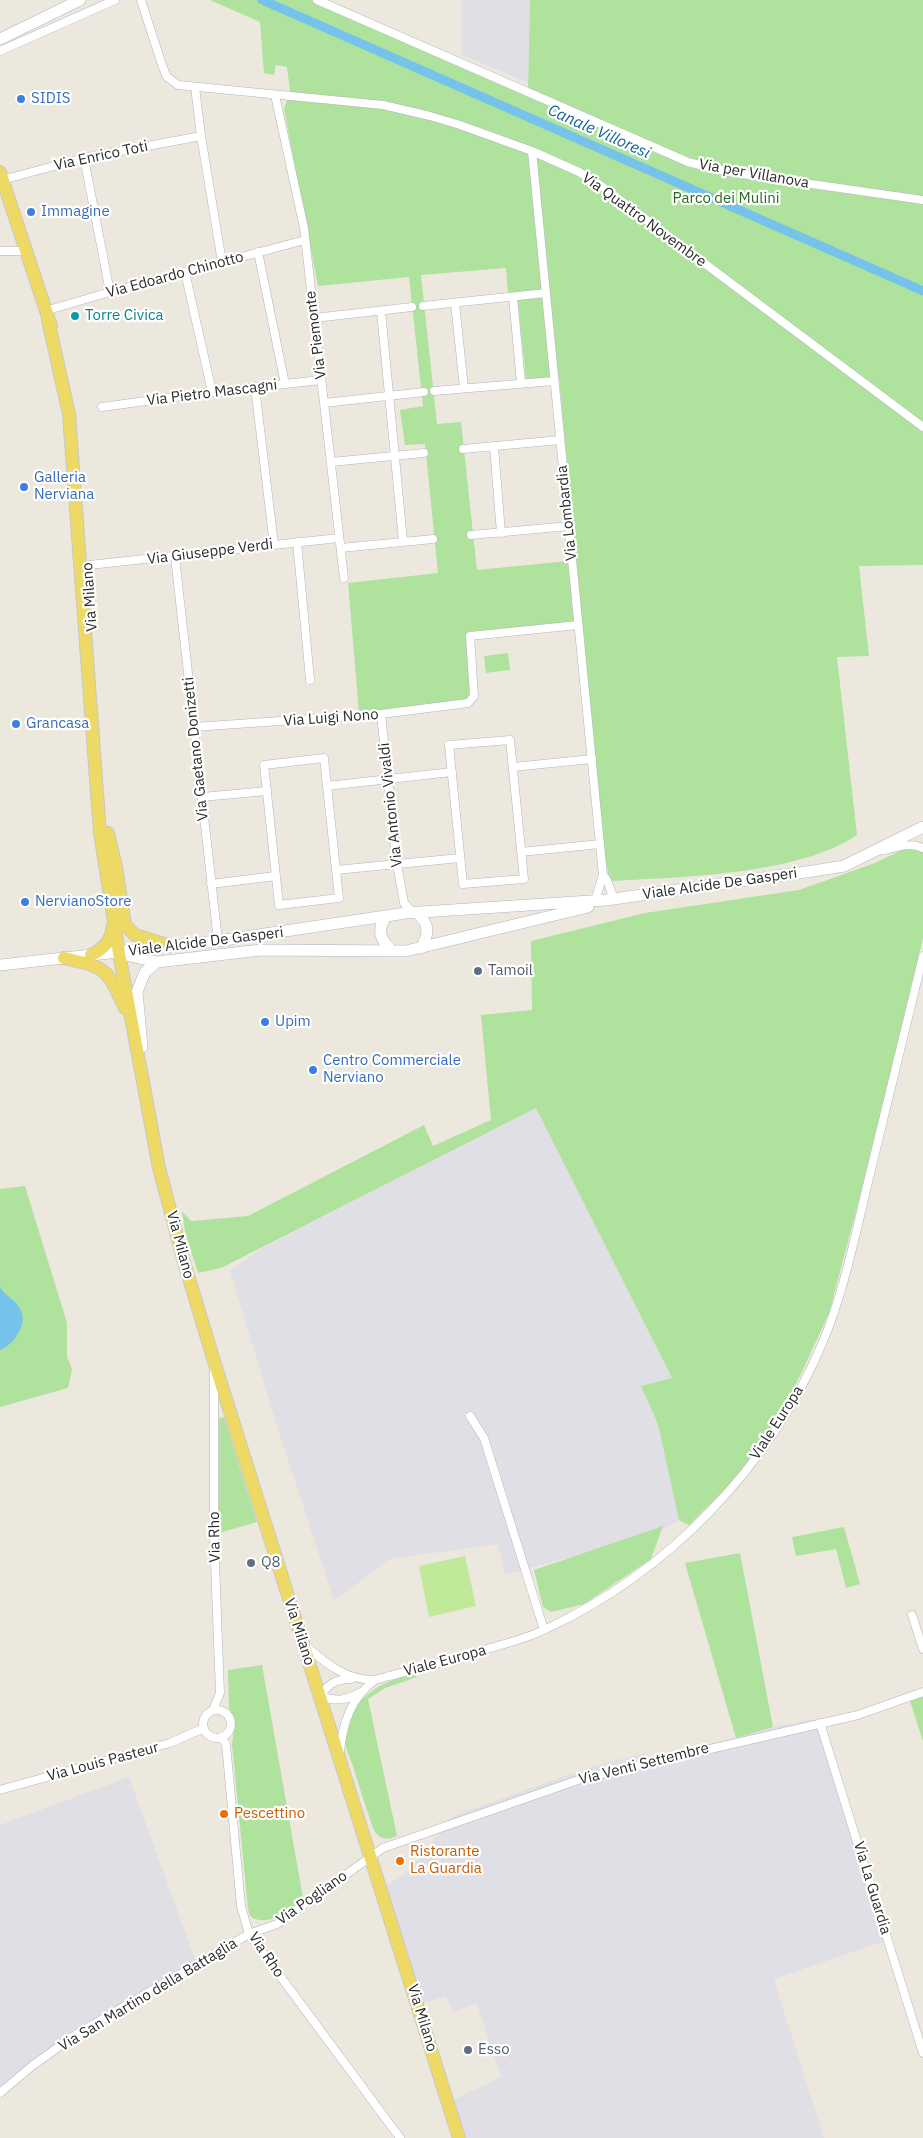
<!DOCTYPE html>
<style>
body{margin:0}
canvas{display:block;background:#ede8de}
</style>
<canvas width="923" height="2138"></canvas>
<script>
const context = document.querySelector('canvas').getContext('2d');
context.lineJoin = 'round';
function paint(path, color) { context.fillStyle = color; context.fill(path, 'evenodd'); }
function stroke(path, color, width, dash) { context.strokeStyle = color; context.lineWidth = width; context.lineCap = dash ? 'butt' : 'round'; context.setLineDash(dash || []); context.stroke(path); }
function drawText(font, color, halo, rows, align = 'center') {
  context.font = font + ' "IBM Plex Sans",sans-serif'; context.lineWidth = 4.5; context.setLineDash([]); context.textBaseline = 'middle'; context.strokeStyle = halo; context.fillStyle = color; for (const [text, x, y, turn = 0] of rows) {
    context.save(); context.translate(x, y); context.rotate((+turn || 0) * Math.PI / 180); context.textAlign = isNaN(turn) ? turn : align; if (halo) context.strokeText(text, 0, 0); context.fillText(text, 0, 0); context.restore();
  }
}
const industrial = new Path2D(`
 M462 0H530L528 83 461 54Z
 M536 1108 673 1378 641 1386 661 1426 683 1518 655 1534 505 1575 498 1544 390 1559 334 1601 276 1423 230 1271 260 1249Z
 M815 1719 885 1941 774 1979 824 2138H465L453 2100 501 2077 477 2004 452 2012 446 1996 422 2004 386 1885 407 1873 453 1816 590 1767 645 1753 646 1758 736 1738 773 1727Z
 M129 1777 196 1962 73 2030 30 2062 0 2088V1825Z`);
const green = new Path2D(`
 M210 0H310L414 45 528 90 530 0H923V565L859 566 869 656 837 657 857 835C798 875 682 877 611 881L608 873 602 836 559 377 526 379 517 293H508L506 268 421 275 437 424 461 422 477 570 568 561 575 623 466 635 470 694 466 700 359 713 348 583 438 573 425 444 405 445 400 410 423 406 409 277 318 286 284 109 290 91 287 67 276 65 274 75 264 73 260 22Z
 M508 653 510 670 486 673 484 656Z
 M906 848H916L923 851V939L859 1200 829 1313 801 1374 777 1420 734 1480 689 1525 679 1520 658 1424 641 1386 672 1378 536 1108 221 1268 198 1273 185 1232 182 1211 191 1221 248 1216 424 1125 433 1146 491 1120 481 1015 532 1010 531 941 645 913 799 890 875 863Z
 M25 1186 67 1323V1357L72 1369 68 1388 0 1407V1189Z
 M224 1417 257 1522 219 1533V1420L220 1418Z
 M663 1526 651 1559 584 1604 551 1612 543 1607 534 1570Z
 M844 1527 860 1584 846 1588 836 1549 796 1556 792 1537Z
 M740 1553 773 1727 736 1738 685 1563Z
 M262 1665 303 1898C289 1909 268 1929 250 1916L248 1909 232 1744 235 1723 229 1708 228 1670Z
 M414 1675 417 1677 385 1688 368 1699 397 1836C386 1841 378 1839 373 1828 366 1807 359 1787 353 1766 350 1758 345 1748 345 1740 345 1703 380 1679 414 1675Z
 M923 1694V1741L910 1701Z`);
const pitch = new Path2D(`
 M465 1556 476 1606 429 1617 419 1566Z`);
const water = new Path2D(`
 M0 1287C4 1295 14 1299 19 1307 30 1322 14 1345 0 1350Z`);
const canal = new Path2D(`
 M262 0 923 291`);
const street = new Path2D(`
 M141 0 162 65 167 77 178 85 383 105 430 116 460 125 532 151 579 172 600 185 923 427
 M317 0 688 162 728 172 923 200
 M0 51 115 0
 M195 87 201 136 222 262
 M275 95 304 228 344 578
 M532 151 603 875 595 901
 M84 158 110 292
 M2 180 84 158 201 136
 M0 251H25
 M258 252 285 384
 M185 272 212 392
 M513 297 521 383
 M455 303 464 388
 M423 306 546 293
 M45 311 110 292 305 240
 M381 311 403 541
 M314 318 412 307
 M255 387 274 545
 M434 391 554 381
 M324 403 424 392
 M102 407 212 392 321 380
 M494 447 501 533
 M463 449 560 440
 M331 462 424 453
 M471 535 569 526
 M297 542 310 680
 M341 548 433 539
 M175 557 218 941
 M80 566 339 538
 M381 714 397 864 404 903 413 913
 M194 727 381 714 468 703 474 696 470 636 578 625
 M510 740 524 879 463 884 449 745Z
 M324 758 339 898 279 905 264 765Z
 M513 767 592 759
 M327 786 452 772
 M202 797 267 791
 M884 850C897 847 910 842 923 848
 M521 852 600 844
 M336 870 460 858
 M603 875C611 882 608 892 616 899
 M211 884 276 876
 M470 1416 484 1438 544 1630
 M912 1615 923 1649
 M305 1645C326 1664 346 1680 375 1680 413 1669 452 1660 490 1648 508 1643 528 1638 546 1629 668 1572 769 1468 822 1344 844 1292 855 1236 868 1182 886 1107 905 1031 923 956
 M351 1679C335 1679 328 1684 320 1697 337 1701 346 1701 361 1692
 M213 1710 220 1693 214 1538V1371
 M203 1724a14 14 0 1 1 28 0a14 14 0 1 1-28 0Z
 M820 1723 923 2053
 M221 1737 226 1744 241 1906 249 1934 400 2138
 M340 1751C343 1723 351 1697 375 1680
 M0 1790 170 1743 204 1728
 M0 2093 32 2066 75 2035 249 1934 277 1924 383 1848 584 1778 858 1715 923 1692`);
const secondary = new Path2D(`
 M0 39 80 0
 M417 913C430 924 429 934 421 948
 M386 917C376 931 381 940 392 951
 M126 955 157 962 261 950 406 951 588 907
 M0 965 218 941 406 913 606 900 813 871 844 866 923 827
 M142 1047 137 992 145 972 157 962`);
const primary = new Path2D(`
 M0 172 51 326
 M48 320 69 414 100 833 119 953 159 1168 184 1262 214 1361 459 2138
 M108 833 116 867 125 925 135 935 167 945
 M91 955C104 949 111 941 113 926
 M64 958C108 968 106 968 125 1008`);
const markers = [
 [21,99,5,"#3f7fe0"],
 [31,212,5,"#3f7fe0"],
 [75,316,5,"#0f9aa8"],
 [24,487,5,"#3f7fe0"],
 [16,724,5,"#3f7fe0"],
 [25,902,5,"#3f7fe0"],
 [478,971,5,"#5c6f8a"],
 [265,1022,5,"#3f7fe0"],
 [313,1070,5,"#3f7fe0"],
 [251,1563,5,"#5c6f8a"],
 [224,1814,5,"#e8710a"],
 [400,1861,5,"#e8710a"],
 [468,2050,5,"#5c6f8a"]
];
const shopNames = [
 ["SIDIS",31,99],
 ["Immagine",41,212],
 ["Galleria",34,478],
 ["Nerviana",34,495],
 ["Grancasa",26,724],
 ["NervianoStore",35,902],
 ["Upim",275,1022],
 ["Centro Commerciale",323,1061],
 ["Nerviano",323,1078]
];
const streetNames = [
 ["Via Enrico Toti",101,156,-12],
 ["Via per Villanova",754,174,10],
 ["Via Quattro Novembre",644,220,36],
 ["Via Edoardo Chinotto",175,275,-15],
 ["Via Piemonte",316,335,-97],
 ["Via Pietro Mascagni",212,393,-7],
 ["Via Lombardia",567,513,-96],
 ["Via Giuseppe Verdi",210,552,-7],
 ["Via Milano",90,597,-94],
 ["Via Luigi Nono",331,718,-4],
 ["Via Gaetano Donizetti",196,749,-96],
 ["Via Antonio Vivaldi",391,805,-96],
 ["Viale Alcide De Gasperi",720,884,-8],
 ["Viale Alcide De Gasperi",206,942,-7],
 ["Via Milano",180,1245,75],
 ["Viale Europa",777,1423,-57],
 ["Via Rho",215,1537,-91],
 ["Via Milano",299,1632,72],
 ["Viale Europa",445,1661,-15],
 ["Via Louis Pasteur",103,1762,-15],
 ["Via Venti Settembre",644,1764,-14],
 ["Via La Guardia",872,1888,73],
 ["Via Pogliano",312,1898,-35],
 ["Via Rho",266,1955,56],
 ["Via San Martino della Battaglia",148,1995,-31],
 ["Via Milano",422,2018,73]
];
const parkNames = [
 ["Parco dei Mulini",726,199]
];
const cultureNames = [
 ["Torre Civica",85,316]
];
const serviceNames = [
 ["Tamoil",488,971],
 ["Q8",261,1563],
 ["Esso",478,2050]
];
const foodNames = [
 ["Pescettino",234,1814],
 ["Ristorante",410,1852],
 ["La Guardia",410,1869]
];
const waterNames = [
 ["Canale Villoresi",599,132,24]
];
paint(industrial, '#e1dfe6');
paint(green, '#aee29d');
paint(pitch, '#c0e999');
paint(water, '#75c2eb');
stroke(canal, '#75c2eb', 9);
stroke(street, '#b2b3bf', 9);
stroke(secondary, '#b2b3bf', 12);
stroke(primary, '#c8c8c8', 14);
stroke(street, '#fff', 8);
stroke(secondary, '#fff', 11);
stroke(primary, '#edd963', 12);
for (const [x, y, r, color] of markers) { const dot = new Path2D(); dot.arc(x, y, r, 0, 2 * Math.PI); context.fillStyle = color; context.fill(dot); stroke(dot, '#fff', 2); }
drawText('15px', '#366cbe', '#fff', shopNames, 'left');
drawText('15px', '#2c2c2c', '#fff', streetNames);
drawText('15px', '#26681d', '#fff', parkNames);
drawText('15px', '#0d838f', '#fff', cultureNames, 'left');
drawText('15px', '#4e5e75', '#fff', serviceNames, 'left');
drawText('15px', '#c56008', '#fff', foodNames, 'left');
drawText('italic 16px', '#115f9a', '#fff', waterNames);
</script>
